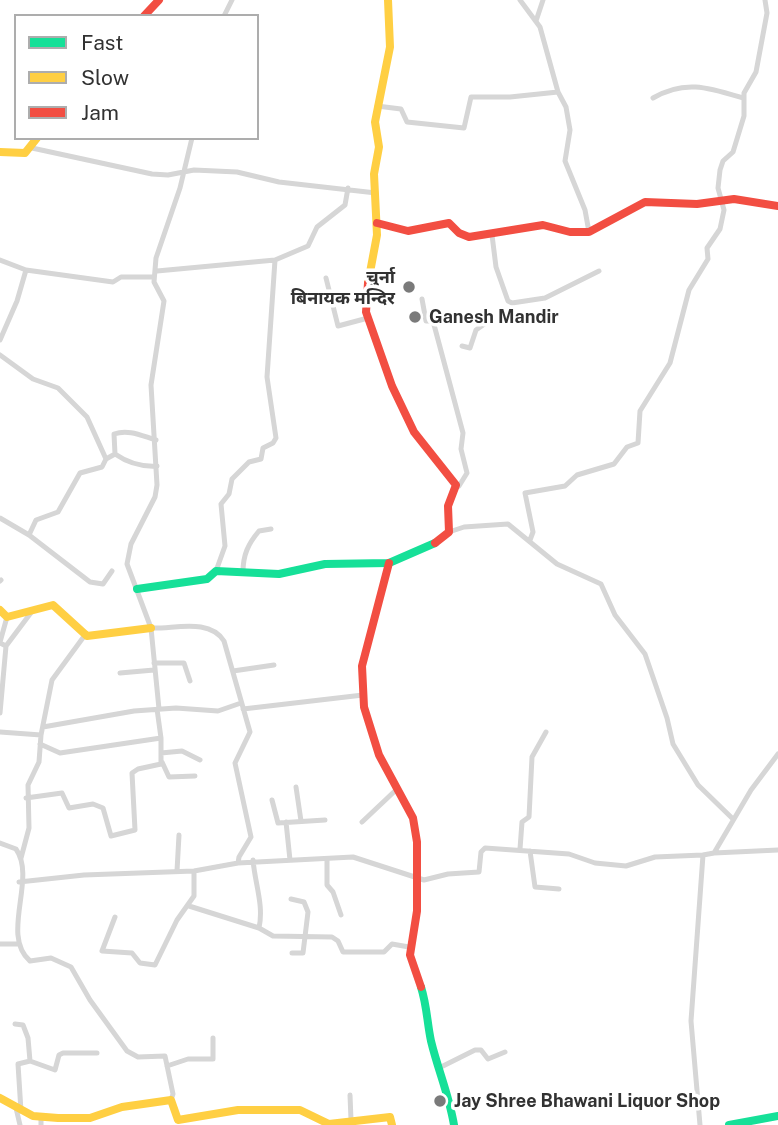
<!DOCTYPE html>
<meta charset="utf-8">
<style>
body{margin:0}
#map{position:relative;width:778px;height:1125px;overflow:hidden;background:#fff;font-family:"Public Sans",sans-serif}
canvas{display:block}
.legend{position:absolute;left:14px;top:14px;width:245px;height:126px;box-sizing:border-box;background:#fff;border:2px solid #adadad;margin:0;padding:9px 12px;list-style:none;font-size:21px;color:#323232}
.legend li{display:flex;align-items:center;gap:14px;height:35px}
.legend b{width:35px;border:2px solid #adadad}
</style>
<div id="map">
<canvas width="778" height="1125"></canvas>
<ul class="legend">
<li><b style="height:9px;background:#16e098"></b>Fast</li>
<li><b style="height:9px;background:#ffcf43"></b>Slow</li>
<li><b style="height:9px;background:#f24e42"></b>Jam</li>
</ul>
</div>
<script>
const context = document.querySelector('canvas').getContext('2d');
context.lineJoin = 'round';
function stroke(path, color, width, dash) { context.strokeStyle = color; context.lineWidth = width; context.lineCap = dash ? 'butt' : 'round'; context.setLineDash(dash || []); context.stroke(path); }
function drawText(font, color, halo, rows, align = 'center') {
  context.font = font + ' "Public Sans","Noto Sans Devanagari",sans-serif'; context.lineWidth = 7; context.setLineDash([]); context.textBaseline = 'middle'; context.strokeStyle = halo; context.fillStyle = color; for (const [text, x, y, turn = 0] of rows) {
    context.save(); context.translate(x, y); context.rotate((+turn || 0) * Math.PI / 180); context.textAlign = isNaN(turn) ? turn : align; if (halo) context.strokeText(text, 0, 0); context.fillText(text, 0, 0); context.restore();
  }
}
const street = new Path2D(`
 M520 0 540 27 558 92 566 107 570 130 565 161 585 210 589 232
 M224 16 232 0
 M536 21 543 0
 M653 98C685 79 710 88 743 98
 M377 106 401 109 407 122 464 128 471 97H510L558 92
 M32 148 152 174 168 175 194 170 237 172 279 182 376 193
 M492 235 496 267 508 301 512 303 545 298 599 271
 M0 260 26 270 17 301 0 340
 M26 270 113 282 121 277H154
 M157 271 275 260 308 246 317 227 345 205 348 188
 M326 278 338 326 368 318
 M422 299 426 321H433L463 433 461 449 467 473 459 486
 M462 346 470 348 476 330 490 320
 M0 355 33 379 58 388 87 417 106 459
 M156 440C142 436 129 429 114 434L115 454C128 463 141 467 157 466
 M0 518 29 535 36 520 58 512 80 473 102 467 106 459 115 454
 M449 532 464 527 508 524 557 564 601 584 615 615 645 654 667 718 673 744 698 785 733 819
 M29 535 90 582 103 584 112 571
 M530 540 533 532 525 493 565 486 577 475 614 464 627 447 638 443 640 411 670 363 689 290 708 259 707 248 720 229 724 210 718 188 720 170 723 161 733 152 744 116V93L756 72 767 13 765 0
 M216 571 225 546 221 504 229 494 232 479 249 462 261 459 263 448 273 443 276 438 267 377 275 260
 M243 572C243 555 248 544 259 531L271 529
 M0 581 1 580
 M151 628C175 629 209 618 224 641L250 732 235 763 251 837 239 857 238 863 353 857 424 880 448 874 479 872 481 852 485 848 569 854 595 863 626 866 655 857 703 855
 M0 642 7 617
 M0 643 6 646 0 713
 M6 646 33 610
 M154 663H184L190 681
 M233 671 274 665
 M120 673 154 670
 M159 709 151 628 127 564 131 544 155 497 157 485 151 385 164 301 154 282 156 258 180 188 192 138
 M243 709 363 695
 M43 727 134 711 176 708 218 711 241 703
 M0 732 41 735
 M40 744 60 753 161 738 157 709
 M161 753 182 751 200 760
 M162 762 169 777 195 776
 M296 787 301 821
 M26 798 62 793 69 808 93 804 103 808 111 836 135 830 132 773 138 769 161 764V738
 M272 800 278 823 325 820
 M286 822 290 860
 M362 822 397 789
 M0 843 16 849C37 879 0 935 30 961L51 958 71 967 90 1000 127 1051 138 1057 165 1056 173 1094 171 1100
 M520 849 522 822 529 817 532 757 546 732
 M530 851 535 887 559 889
 M714 853 778 850
 M21 858 29 828 28 785 39 762 41 735 52 680 85 635
 M327 859V885L333 892 341 915
 M253 860C255 884 264 905 259 928L273 936 332 937 338 941 343 952H384L392 944 409 947
 M177 871 179 835
 M19 882 84 875 194 871 238 863
 M291 899 304 902 308 912 303 953H292
 M189 906 259 928
 M115 917 102 951 132 953 140 963 155 965 177 920 194 896V871
 M0 944H17
 M15 1024 23 1025 28 1038 30 1061
 M167 1066 188 1059H213V1038
 M441 1067 475 1050H481L488 1059 505 1052
 M350 1095 351 1120
 M16 1108 20 1125
 M21 1111 18 1064 30 1061 55 1070 59 1055 63 1053H97
 M41 1125V1117
 M700 1125 691 1021 703 855 714 853 751 790 778 754`);
const fast = new Path2D(`
 M137 589 207 579 216 571 279 574 325 564 389 563 435 543
 M421 987C427 1006 427 1022 431 1041 438 1070 449 1095 454 1125
 M729 1125 778 1116`);
const slow = new Path2D(`
 M0 152 25 153 37 138
 M368 283 377 235 374 174 379 147 375 122 390 47 388 0
 M0 610 7 617 53 605 87 636 151 628
 M0 1098 33 1116 58 1118H90L122 1107 171 1100 178 1120 238 1110H300L329 1124 390 1117 392 1125`);
const jam = new Path2D(`
 M144 16 159 0
 M377 223 408 231 449 223 459 233 469 237 543 225 570 232H589L645 202 697 204 734 199 778 206
 M368 283 366 312 392 386 414 432 456 485 448 506 449 532 435 543
 M389 563 362 666 364 707 379 755 413 818 417 842V911L410 955 421 987`);
const markers = [
 [409,287,7,"#7a7a7a"],
 [415,317,7,"#7a7a7a"],
 [440,1101,7,"#7a7a7a"]
];
const poiNames = [
 ["चुर्ना",395,277,"right"],
 ["बिनायक मन्दिर",395,298,"right"],
 ["Ganesh Mandir",429,317],
 ["Jay Shree Bhawani Liquor Shop",454,1101]
];
stroke(street, '#d6d6d6', 5);
stroke(fast, '#16e098', 8);
stroke(slow, '#ffcf43', 8);
stroke(jam, '#f24e42', 8);
for (const [x, y, r, color] of markers) { const dot = new Path2D(); dot.arc(x, y, r, 0, 2 * Math.PI); context.fillStyle = color; context.fill(dot); stroke(dot, '#fff', 2.5); }
drawText('bold 18px', '#323232', '#fff', poiNames, 'left');
</script>
